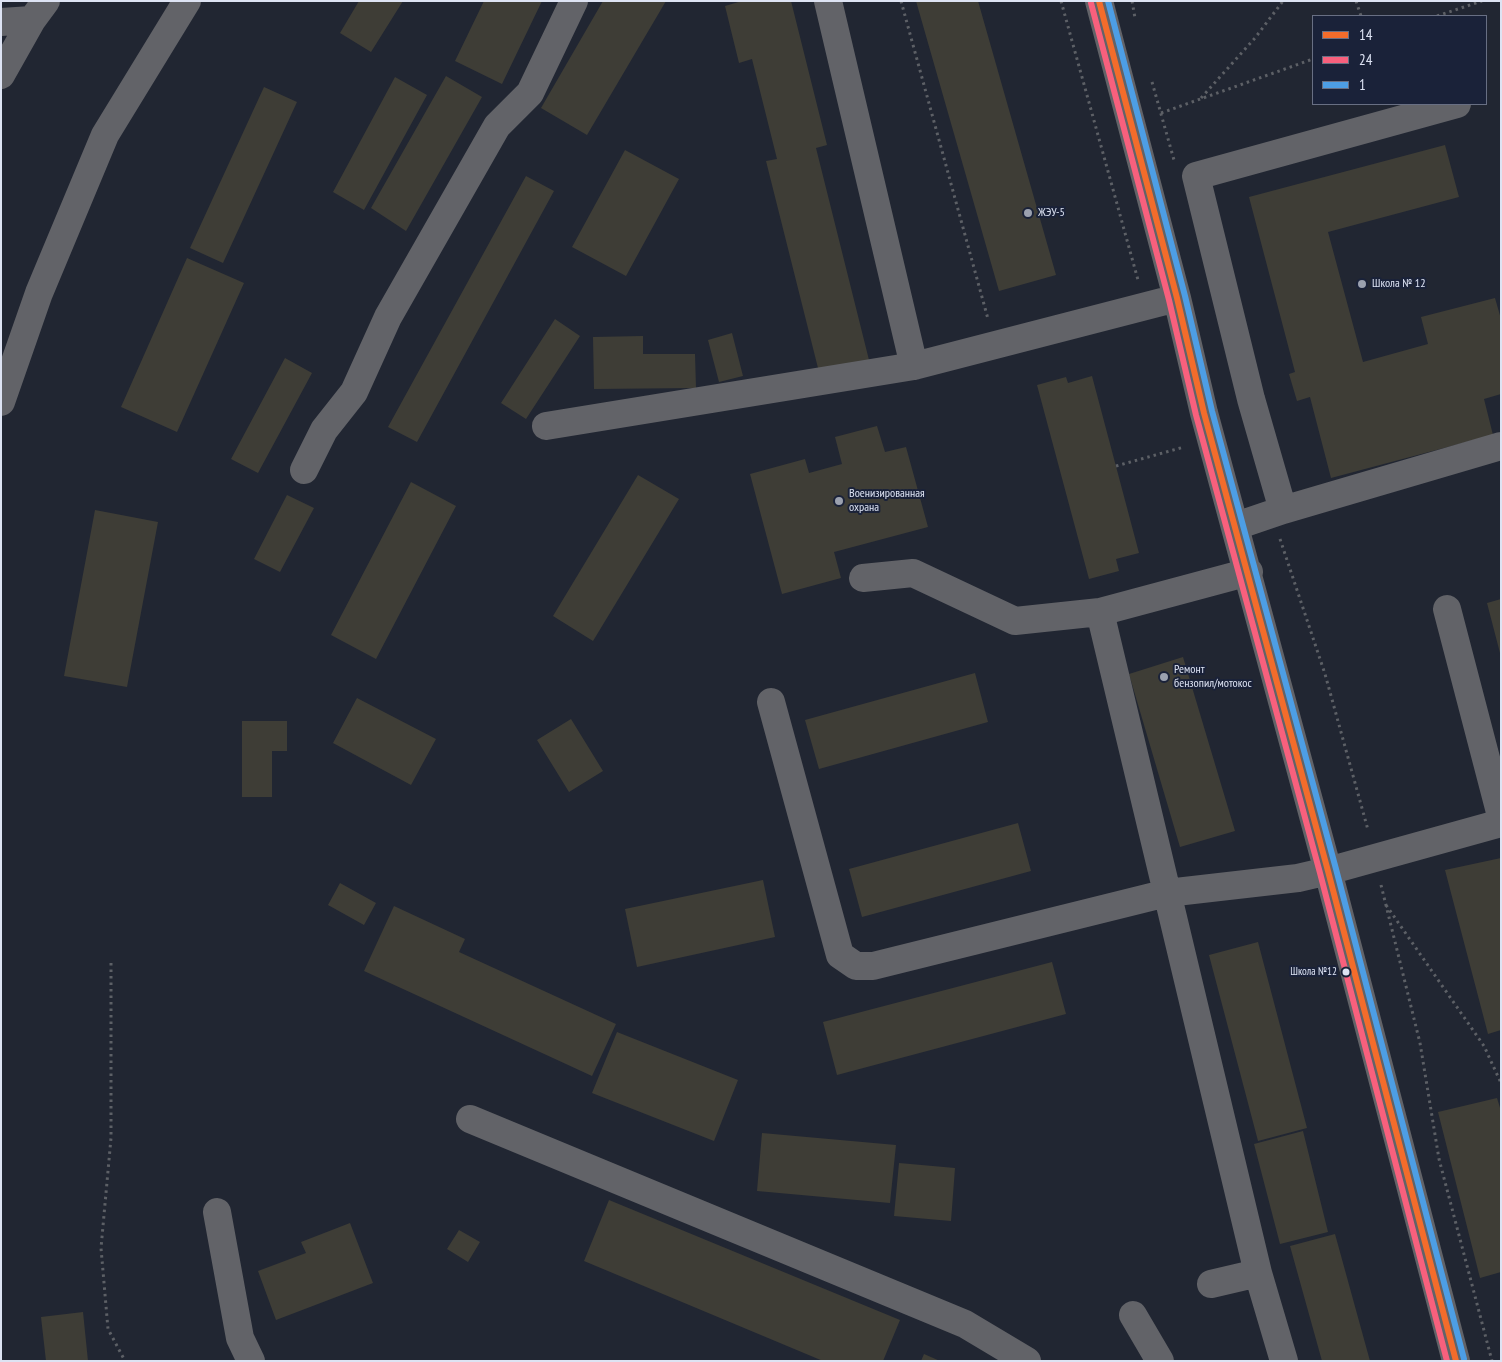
<!DOCTYPE html>
<meta charset="utf-8">
<style>
body{margin:0}
#map{position:relative;width:1502px;height:1362px;overflow:hidden;background:#212632;font-family:"PT Sans Narrow",sans-serif}
canvas{display:block}
.frame{position:absolute;inset:0;border:2px solid #dde3f3;pointer-events:none}
.legend{position:absolute;left:1312px;top:15px;width:175px;height:90px;box-sizing:border-box;background:#1a2239;border:1px solid #686f83;margin:0;padding:6px 9px;list-style:none;font-size:15px;color:#dde3f3}
.legend li{display:flex;align-items:center;gap:10px;height:25px}
.legend b{width:25px;border:1px solid #686f83}
</style>
<div id="map">
<canvas width="1502" height="1362"></canvas>
<div class="frame"></div>
<ul class="legend">
<li><b style="height:6px;background:#f36c2b"></b>14</li>
<li><b style="height:6px;background:#f8607d"></b>24</li>
<li><b style="height:6px;background:#4d9ee5"></b>1</li>
</ul>
</div>
<script>
const context = document.querySelector('canvas').getContext('2d');
context.lineJoin = 'round';
function paint(path, color) { context.fillStyle = color; context.fill(path, 'evenodd'); }
function stroke(path, color, width, dash) { context.strokeStyle = color; context.lineWidth = width; context.lineCap = dash ? 'butt' : 'round'; context.setLineDash(dash || []); context.stroke(path); }
function drawText(font, color, halo, rows, align = 'center') {
  context.font = font + ' "PT Sans Narrow",sans-serif'; context.lineWidth = 4; context.setLineDash([]); context.textBaseline = 'middle'; context.strokeStyle = halo; context.fillStyle = color; for (const [text, x, y, turn = 0] of rows) {
    context.save(); context.translate(x, y); context.rotate((+turn || 0) * Math.PI / 180); context.textAlign = isNaN(turn) ? turn : align; if (halo) context.strokeText(text, 0, 0); context.fillText(text, 0, 0); context.restore();
  }
}
const building = new Path2D(`
 M359 1H403L371 52 340 33Z
 M484 1H542L502 84 455 61Z
 M603 1H666L587 135 541 108Z
 M742 1H791L827 145 816 148 869 360 819 372 766 161 777 159 752 59 739 63 725 6Z
 M916 1H978L1056 275 999 291Z
 M446 76 482 97 406 231 371 208Z
 M395 77 427 95 364 210 333 192Z
 M264 87 297 102 223 263 190 248Z
 M1445 145 1459 197 1328 232 1363 362 1428 344 1421 317 1495 298 1501 319V394L1484 399 1493 435 1331 478 1310 397 1297 401 1289 374 1295 372 1249 197Z
 M625 150 679 179 626 276 572 247Z
 M526 176 554 191 417 442 388 427Z
 M187 258 244 283 177 432 121 407Z
 M555 319 580 336 526 419 501 403Z
 M732 333 743 376 719 382 708 340Z
 M643 336V354H695L696 388 594 389 593 337Z
 M285 358 312 373 258 473 231 459Z
 M1092 376 1139 553 1116 559 1119 571 1089 579 1037 385 1066 377 1068 383Z
 M877 426 885 452 906 447 928 527 834 552 841 578 782 594 750 474 805 459 809 473 842 464 835 437Z
 M638 475 679 499 593 641 553 616Z
 M411 482 456 506 376 659 331 635Z
 M287 495 314 508 280 572 254 559Z
 M95 510 158 522 127 687 64 676Z
 M1501 599V653H1500L1487 603Z
 M1183 657 1235 831 1180 847 1129 674Z
 M975 673 988 722 819 769 805 720Z
 M357 698 436 739 411 785 333 743Z
 M571 719 603 771 569 792 537 740Z
 M242 721H287V751H272V797H242Z
 M1018 823 1031 871 862 917 849 869Z
 M1501 858V1030L1488 1034 1445 870Z
 M763 880 775 937 637 967 625 909Z
 M340 883 376 903 364 925 328 905Z
 M394 906 465 939 459 952 616 1024 592 1076 364 971Z
 M1258 942 1307 1128 1258 1141 1209 955Z
 M1052 962 1066 1014 837 1075 823 1022Z
 M617 1032 738 1080 714 1141 592 1093Z
 M1497 1098 1501 1111V1272L1480 1278 1438 1112Z
 M1303 1131 1328 1232 1280 1244 1254 1144Z
 M762 1133 896 1145 890 1203 757 1191Z
 M899 1163 955 1168 951 1221 894 1216Z
 M609 1200 900 1320 883 1361H823L584 1261Z
 M350 1223 373 1283 276 1320 258 1271 306 1253 301 1242Z
 M459 1230 480 1242 468 1262 447 1249Z
 M1335 1234 1370 1361H1322L1290 1246Z
 M83 1312 88 1361H46L41 1317Z
 M924 1354 940 1361H921Z`);
const path = new Path2D(`
 M901 1 988 319
 M1061 1 1138 280
 M1132 1 1135 18
 M1356 1 1361 16
 M1437 16 1482 1
 M1152 82 1174 160
 M1201 98 1255 38 1283 1
 M1161 113 1313 59
 M1116 466 1184 447
 M1280 539 1325 674 1368 830
 M1381 885 1420 1043 1439 1159 1492 1361
 M1386 905 1484 1046 1501 1083
 M111 963V1138L101 1248 108 1329 125 1361`);
const minor = new Path2D(`
 M828 1 914 366 1177 298
 M1099 1 1177 298 1204 413 1328 871 1456 1361
 M1 22 32 20
 M1 75 32 20 46 1
 M1 402 39 293 105 135 187 1
 M546 426 914 366
 M304 470 324 430 354 392 388 317 497 126 530 93 574 1
 M1283 510 1501 446
 M1236 526 1283 510 1251 399 1196 176 1457 104
 M863 578 913 573 1015 621 1100 612 1249 572
 M1447 609 1501 816
 M1100 612 1258 1273 1211 1284
 M771 702 840 955 856 966H873L1167 893 1298 878 1328 871 1501 823
 M470 1119 965 1324 1027 1361
 M217 1212 240 1338 251 1361
 M1258 1273 1284 1361
 M1133 1315 1160 1361`);
const bus1 = new Path2D(`
 M1099 1 1177 298 1204 413 1328 871 1456 1361`);
const bus2 = new Path2D(`
 M1091 3 1169 300 1196 415 1320 873 1447 1361`);
const bus3 = new Path2D(`
 M1108 1 1185 296 1212 411 1336 869 1464 1359`);
const markers = [
 [1028,213,5,"#9ba1af"],
 [1362,284,5,"#9ba1af"],
 [839,501,5,"#9ba1af"],
 [1164,677,5,"#9ba1af"],
 [1346,972,4.5,"#dde3f3"]
];
const busNames = [
 ["Школа №12",1337,972]
];
const poiNames = [
 ["ЖЭУ-5",1038,213],
 ["Школа № 12",1372,284],
 ["Военизированная",849,494],
 ["охрана",849,508],
 ["Ремонт",1174,670],
 ["бензопил/мотокос",1174,684]
];
paint(building, '#3e3d36');
stroke(path, '#5d6066', 3, [2.5, 4]);
stroke(minor, '#626368', 28);
stroke(bus1, '#f36c2b', 6);
stroke(bus2, '#f8607d', 6);
stroke(bus3, '#4d9ee5', 6);
for (const [x, y, r, color] of markers) { const dot = new Path2D(); dot.arc(x, y, r, 0, 2 * Math.PI); context.fillStyle = color; context.fill(dot); stroke(dot, '#1a2239', 2); }
drawText('11px', '#dde3f3', '#1a2239', busNames, 'right');
drawText('12px', '#dde3f3', '#1a2239', poiNames, 'left');
</script>
